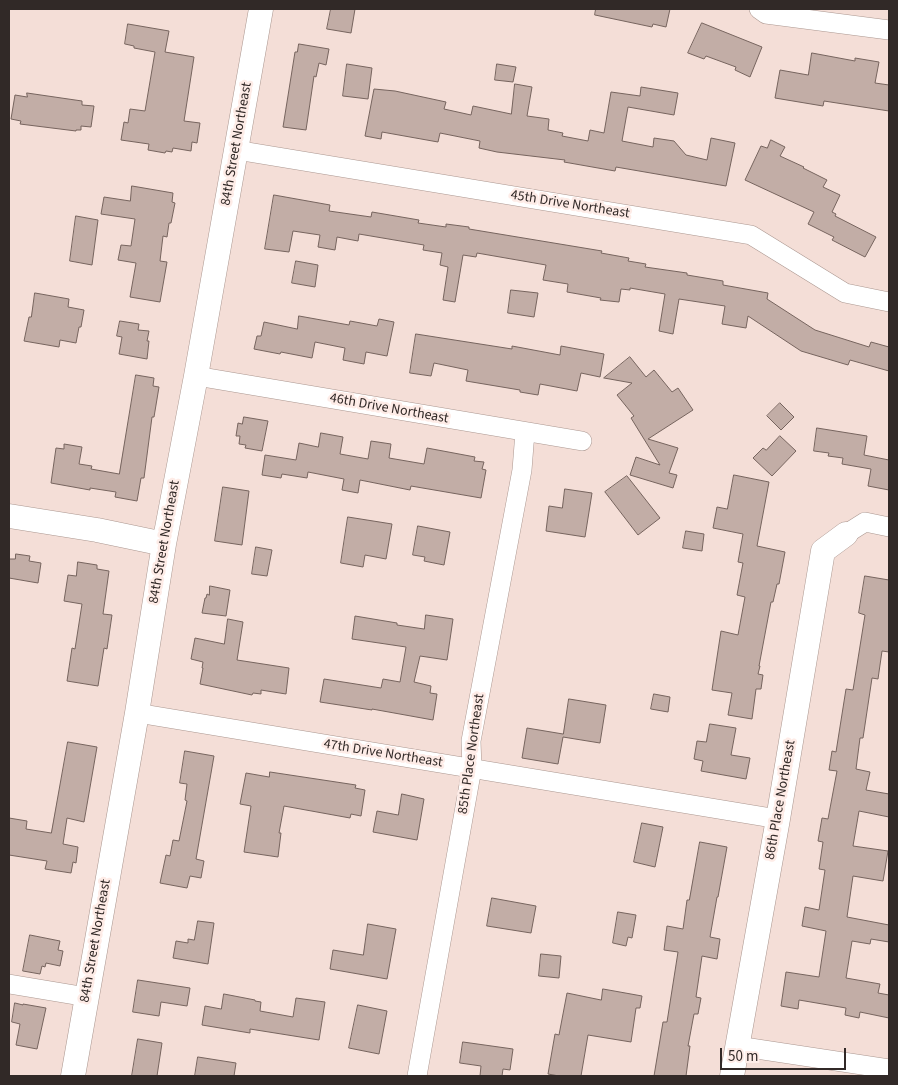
<!DOCTYPE html>
<style>
body{margin:0}
#map{position:relative;width:898px;height:1085px;overflow:hidden;background:#f4ded7;font-family:"Source Sans 3",sans-serif}
canvas{display:block}
.frame{position:absolute;inset:0;border:10px solid #312927;pointer-events:none}
.scale{position:absolute;left:720px;top:1048px;width:126px;height:22px;box-sizing:border-box;border:2px solid #312927;border-top:0;padding-left:6px;font-size:15px;line-height:18px;white-space:nowrap;color:#312927;-webkit-text-stroke:4px #feece7;paint-order:stroke}
</style>
<div id="map">
<canvas width="898" height="1085"></canvas>
<div class="frame"></div>
<div class="scale">50 m</div>
</div>
<script>
const context = document.querySelector('canvas').getContext('2d');
context.lineJoin = 'round';
function paint(path, color) { context.fillStyle = color; context.fill(path, 'evenodd'); }
function stroke(path, color, width, dash) { context.strokeStyle = color; context.lineWidth = width; context.lineCap = dash ? 'butt' : 'round'; context.setLineDash(dash || []); context.stroke(path); }
function drawText(font, color, halo, rows, align = 'center') {
  context.font = font + ' "Source Sans 3",sans-serif'; context.lineWidth = 5; context.setLineDash([]); context.textBaseline = 'middle'; context.strokeStyle = halo; context.fillStyle = color; for (const [text, x, y, turn = 0] of rows) {
    context.save(); context.translate(x, y); context.rotate((+turn || 0) * Math.PI / 180); context.textAlign = isNaN(turn) ? turn : align; if (halo) context.strokeText(text, 0, 0); context.fillText(text, 0, 0); context.restore();
  }
}
const building = new Path2D(`
 M331 9H355L351 33 327 29Z
 M596 9H670L666 27 653 24 652 27 595 15Z
 M702 23 762 47 750 77 735 70 736 67 706 56 704 59 688 53Z
 M128 24 169 31 165 52 194 57 184 121 200 123 197 143 192 142 191 151 173 148 172 152 166 151 165 153 148 150 149 144 121 140 124 122 128 123 130 109 145 111 155 52 134 48V46L125 44Z
 M299 44 329 49 326 65 319 63 316 77 314 76 306 130 283 127 295 52H297Z
 M812 53 855 61V58L879 62 875 83 889 85V111L824 101 823 106 775 98 780 70 808 75Z
 M347 64 372 68 368 99 343 96Z
 M497 64 516 67 513 82 495 80Z
 M515 84 532 87 527 116 549 119 548 130 563 133 562 136 588 141 590 130 604 133 611 92 640 96 641 87 678 93 674 115 628 107 622 141 653 147 654 138 674 141 686 155 707 160 711 138 735 143 726 186 616 167 615 171 564 162 565 160 497 152 479 148 480 141 440 133 438 142 382 132 381 139 365 136 374 89 395 91 446 102 444 109 471 115 473 106 511 114Z
 M27 93 82 101V105L94 106 91 127 81 126V130H76V131L20 124 21 121 11 119 15 95 27 97Z
 M771 140 785 147 780 156 804 167 803 168 827 180 823 187 840 195 832 212 836 214 835 216 876 237 865 257 832 240 834 237 808 224 814 212 745 180 761 146 767 148Z
 M132 186 173 193 172 202 175 203 171 223H169L167 237 163 236 160 261 167 262 160 302 130 297 136 263 118 260 121 245 131 246 135 219 101 214 104 197 130 201Z
 M274 195 330 205 329 211 371 217 372 212 419 220 418 223 446 227V224L469 227V229L602 251 601 253 629 258 628 261 646 264 645 267 687 273V275L723 281V285L768 293 767 299 815 330 869 347 871 342 889 347V371L850 360 848 365 801 351 748 316 746 328 722 324 725 306 679 299 673 334 659 331 665 294 630 288V290L621 289 619 302 600 300 601 298 567 292 568 284 543 280 546 265 477 253 476 257 463 255 455 302 443 300 448 267 440 265 442 253 423 250 424 245 359 234 358 241 337 237 335 250 318 247 320 235 293 231 289 252 265 249Z
 M76 216 98 220 92 265 70 261Z
 M296 261 318 265 315 287 292 283Z
 M511 290 538 293 534 317 508 313Z
 M35 293 69 299 68 307 84 310 81 327H79L76 343 60 340 59 347 24 341 29 317H31Z
 M299 316 349 325 350 321 377 326 379 319 394 322 387 356 366 352 364 364 343 360 345 348 315 342 312 358 281 352 280 354 254 349 257 336H261L264 322 297 329Z
 M120 321 139 324 138 330 149 331 147 341H149L147 359 119 354 122 337 117 336Z
 M416 334 512 349V346L560 355 561 346 604 354 600 377 581 373 577 391 540 384 538 395 520 392V390L466 381 468 370 434 363 431 376 410 373Z
 M630 357 646 377 654 370 672 392 678 388 693 410 648 439 678 448 669 473 677 475 673 488 630 475 636 457 660 465 631 418 634 416 617 395 632 383 604 378Z
 M136 375 154 378 153 386 159 387 154 417H152L144 478H141L137 501 115 497 116 492 90 488V490L51 483 56 448 64 449V444L82 447 79 464 92 466 91 469 119 474Z
 M780 403 794 417 781 430 767 416Z
 M244 417 268 421 262 451 245 448 246 445 239 444 240 436H236L238 423 242 424Z
 M817 428 867 436 864 455 889 460V490L868 486 871 469 842 464 843 458 828 456 829 453 814 451Z
 M321 433 343 437 340 454 368 459 371 441 391 444 389 458 424 464 427 448 475 457 474 461 484 462 482 469 486 470 481 498 411 486 410 490 360 480 358 493 342 490 344 479 308 472 307 478 282 474 281 478 262 475 265 455 296 460 299 443 318 447Z
 M780 436 796 451 772 476 753 458 763 448 766 450Z
 M734 475 769 482 757 546 785 552 779 584H777L773 602H771L759 666H760L758 674 763 675 761 689H756L752 719 728 715 732 693 712 690 721 631 738 635 745 597 737 595 743 563 738 562 743 534 713 528 717 507 727 509Z
 M627 476 660 518 638 535 605 492Z
 M223 487 249 491 242 545 215 541Z
 M565 489 592 493 585 537 546 531 549 506 562 508Z
 M348 517 392 524 386 559 365 555 363 567 341 563Z
 M418 526 450 532 444 565 424 561 425 557 413 555Z
 M686 531 704 534 702 551 683 548Z
 M256 547 272 550 267 576 252 574Z
 M16 554 30 556 29 561 41 563 38 583 9 578V559H15Z
 M78 562 97 565V569L109 571 103 614 112 615 107 649 104 648 98 686 67 681 72 648 75 649 82 604 64 601 68 575 76 576Z
 M865 576 889 580V652L882 651 878 679 872 678 863 738H860L856 769 870 772 866 790 889 794V817L859 811 853 846 888 851 883 881 853 876 847 917 889 925V942L871 939 870 944 852 941 846 978 880 984 878 993 889 995V1018L860 1012 859 1018 845 1015 846 1008 799 1000 798 1009 781 1006 786 972 819 977 826 931 802 926 805 907 819 910 825 870 819 869 823 842 818 841 822 818 828 819 837 771 829 770 832 751 836 752 846 689 853 690 865 615 859 613Z
 M210 586 230 590 226 616 202 613 205 598H206L207 594 209 595Z
 M426 615 453 619 447 660 420 656 414 682 431 686 430 693 437 694 433 720 372 709V710L320 702 324 679 381 688 383 679 400 682 406 647 352 639 355 616 397 623V625L424 629Z
 M228 619 243 622 237 660 289 668 286 694 261 690V694L253 693 252 695 200 684 203 668H202L203 662 191 659 195 638 224 644Z
 M654 694 670 697 668 712 651 709Z
 M569 699 606 705 600 743 563 737 558 764 522 758 527 728 563 734Z
 M710 724 736 728 731 755 750 758 746 779 701 771 703 761 694 759 697 741 706 742Z
 M68 742 97 747 84 822 67 818 63 844 78 847 76 863 73 862 71 873 45 869 47 861 9 855V818L27 821 26 829 51 833Z
 M185 751 214 756 196 859 204 861 201 878 190 876 187 888 160 883 166 855 170 856 173 840 179 841 187 801 185 800 187 784 180 783Z
 M270 772 356 785 355 788 365 790 361 816 351 814 350 818 284 806 279 833H281L278 857 244 852 251 806 240 804 246 773 269 777Z
 M402 794 424 799 417 840 373 832 377 811 398 815Z
 M642 823 663 827 655 867 634 862Z
 M700 842 727 847 718 897H717L710 937 720 939 717 959 702 956 696 997 701 998 698 1014H694L688 1046H690L686 1076H654L663 1022H667L678 952 664 950 667 926 683 929 687 900H689Z
 M492 898 536 906 531 933 487 926Z
 M618 912 636 915 632 938 628 937 626 946 613 943Z
 M198 921 214 923 208 964 173 958 176 941 188 943V939L194 940Z
 M368 924 396 929 387 979 330 969 333 950 363 955Z
 M30 935 60 941 58 950 63 951 60 966 46 963 45 967 42 966 40 974 23 971Z
 M541 954 561 956 559 978 539 976Z
 M138 980 190 988 187 1006 161 1002 159 1016 133 1012Z
 M603 989 642 996 640 1008H636L631 1042 588 1035 581 1076H559L548 1074 555 1034 559 1035 567 993 601 1000Z
 M224 994 255 1000V1001L261 1002 260 1011 293 1017 296 998 325 1002 319 1040 250 1029V1033L202 1025 205 1006 221 1009Z
 M15 1003 23 1005V1004L46 1008 37 1049 16 1045 20 1024 12 1022Z
 M358 1005 387 1011 379 1054 349 1048Z
 M138 1039 162 1043 157 1076H132Z
 M463 1042 513 1049 510 1070 503 1069 502 1076H480L481 1066 460 1063Z
 M198 1057 236 1063 234 1076H195Z`);
const minor = new Path2D(`
 M759 9 766 14 889 30
 M236 150 751 235 845 293 889 302
 M196 376 582 441
 M846 534 865 522 889 527
 M137 713 778 819
 M9 984 87 997
 M737 1046 889 1069
 M417 1076 472 768 471 741 522 470 525 432`);
const tertiary = new Path2D(`
 M9 516 97 530 164 544
 M73 1076 137 713 164 544 196 376 261 9
 M732 1076 778 819 823 551 846 534`);
const streetNames = [
 ["84th Street Northeast",237,144,-80],
 ["45th Drive Northeast",570,205,9],
 ["46th Drive Northeast",389,409,10],
 ["84th Street Northeast",165,542,-80],
 ["47th Drive Northeast",383,754,9],
 ["85th Place Northeast",472,754,-82],
 ["86th Place Northeast",781,800,-80],
 ["84th Street Northeast",96,941,-80]
];
paint(building, '#c2ada6');
stroke(building, '#76645e', 1);
stroke(minor, '#ab9790', 20);
stroke(tertiary, '#ab9790', 25);
stroke(minor, '#fff', 19);
stroke(tertiary, '#fff', 24);
drawText('14px', '#312927', '#feece7', streetNames);
</script>
